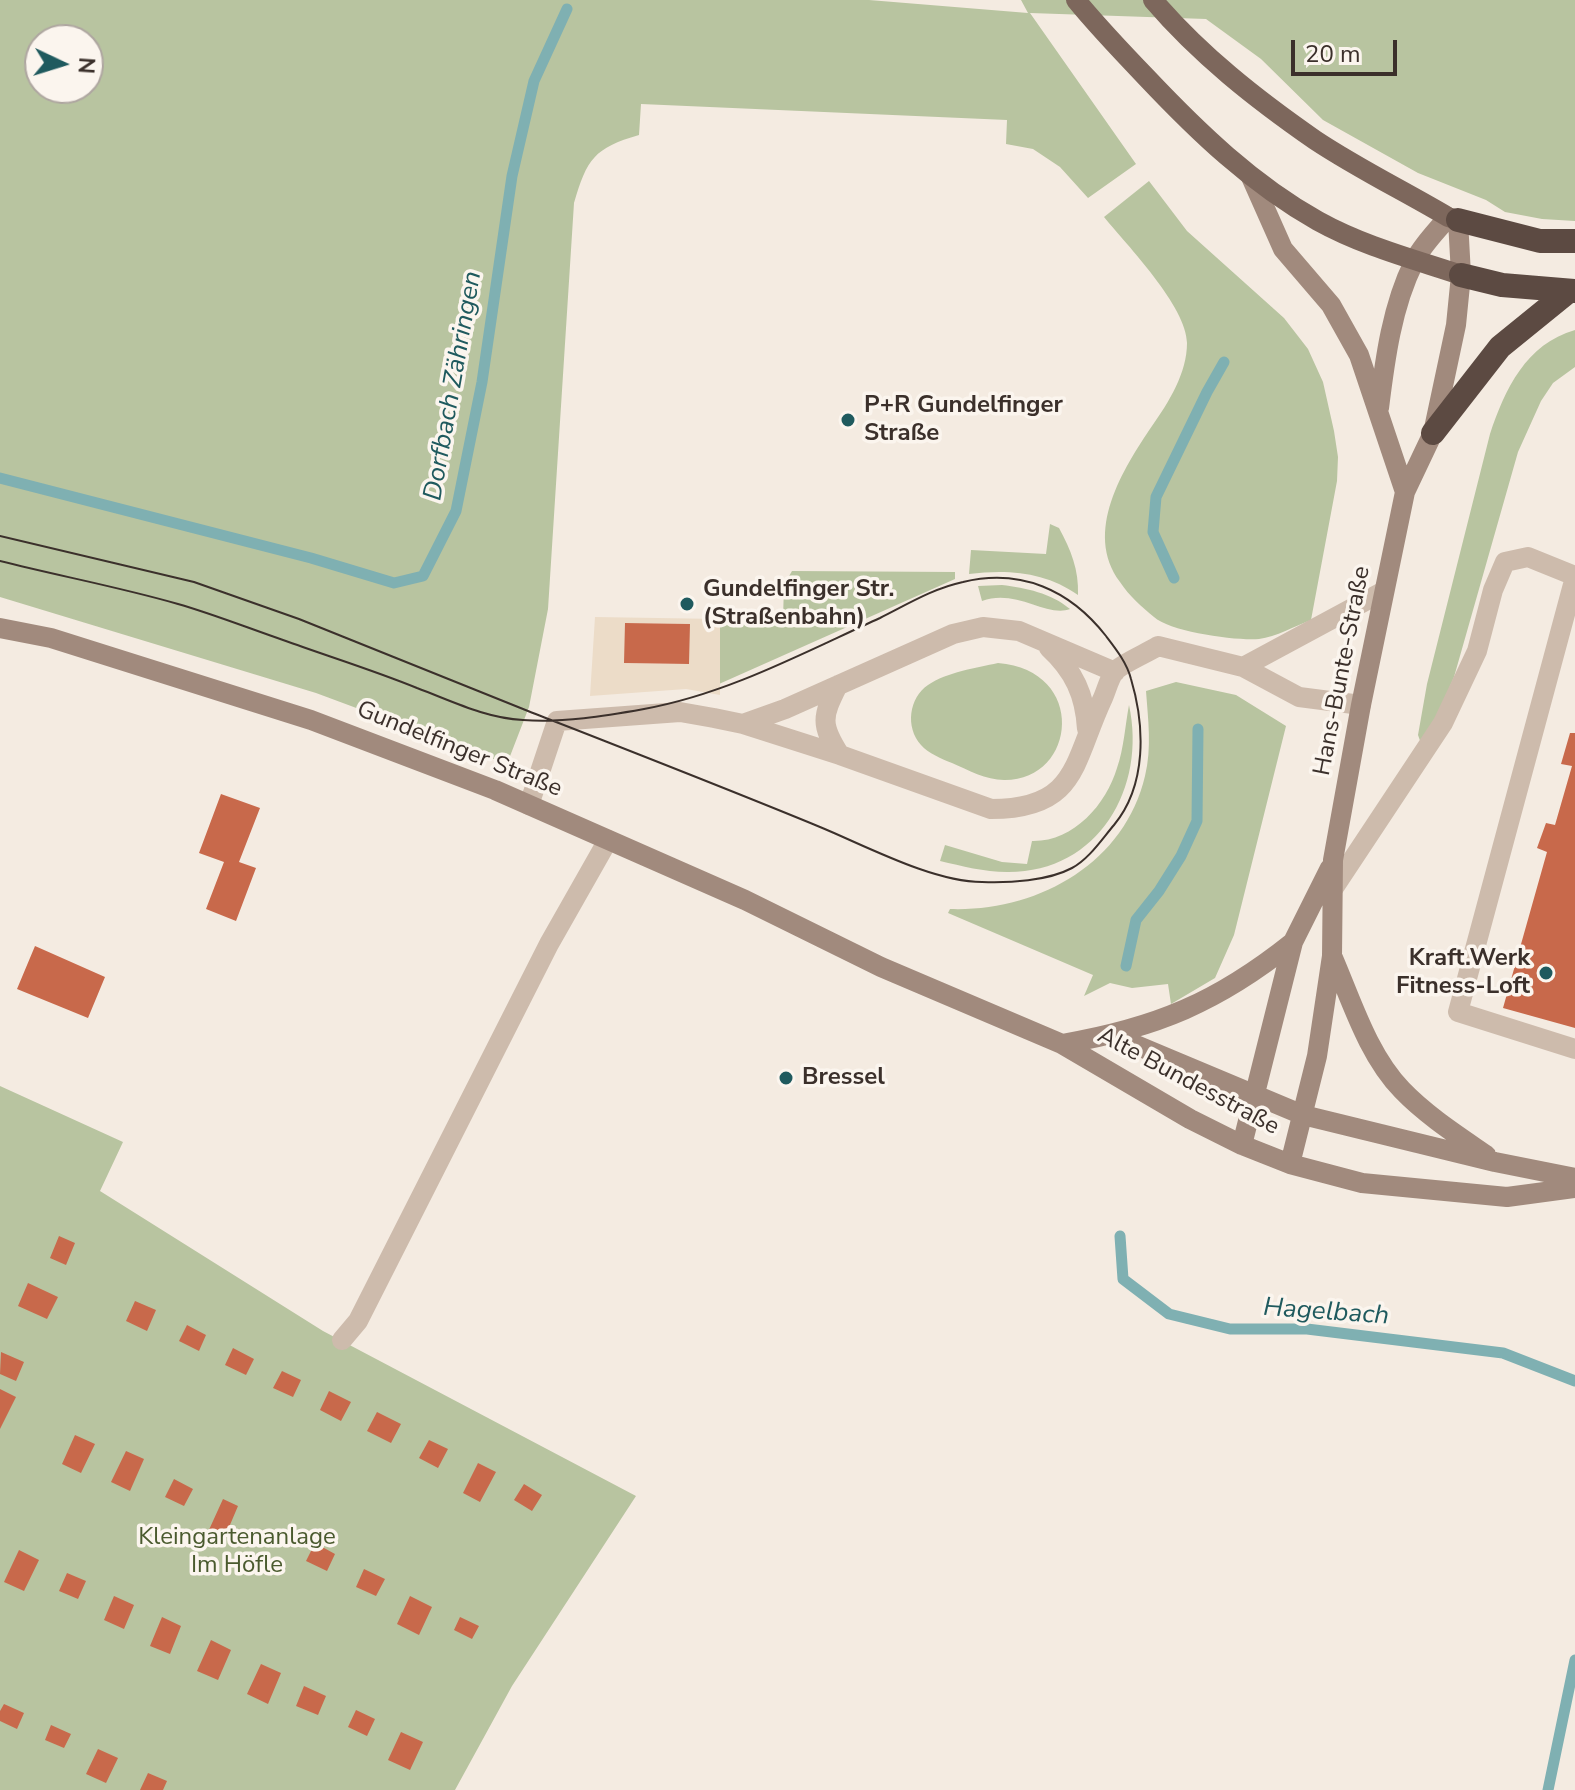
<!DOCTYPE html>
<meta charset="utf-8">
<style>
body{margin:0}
#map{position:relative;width:1575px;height:1790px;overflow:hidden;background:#f4ebe1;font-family:"Nunito Sans",sans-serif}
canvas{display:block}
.north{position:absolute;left:24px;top:24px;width:80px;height:80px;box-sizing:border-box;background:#fbf5ee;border:2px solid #aea6a0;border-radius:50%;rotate:94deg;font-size:22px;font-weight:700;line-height:32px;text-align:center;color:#3b302b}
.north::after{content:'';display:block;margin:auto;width:28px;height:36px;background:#1f5a5e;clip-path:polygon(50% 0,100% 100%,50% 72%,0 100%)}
.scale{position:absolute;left:1291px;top:40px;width:106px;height:36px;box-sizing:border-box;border:4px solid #3b302b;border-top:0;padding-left:10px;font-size:24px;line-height:28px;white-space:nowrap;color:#3b302b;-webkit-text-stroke:6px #fbf5ee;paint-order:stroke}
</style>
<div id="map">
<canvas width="1575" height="1790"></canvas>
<div class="north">N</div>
<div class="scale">20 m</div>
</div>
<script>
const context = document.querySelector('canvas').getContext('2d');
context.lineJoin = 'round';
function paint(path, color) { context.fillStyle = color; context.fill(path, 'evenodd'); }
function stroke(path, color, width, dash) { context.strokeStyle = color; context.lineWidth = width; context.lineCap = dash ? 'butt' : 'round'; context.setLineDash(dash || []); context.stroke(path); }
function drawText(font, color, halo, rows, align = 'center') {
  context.font = font + ' "Nunito Sans",sans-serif'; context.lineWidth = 7; context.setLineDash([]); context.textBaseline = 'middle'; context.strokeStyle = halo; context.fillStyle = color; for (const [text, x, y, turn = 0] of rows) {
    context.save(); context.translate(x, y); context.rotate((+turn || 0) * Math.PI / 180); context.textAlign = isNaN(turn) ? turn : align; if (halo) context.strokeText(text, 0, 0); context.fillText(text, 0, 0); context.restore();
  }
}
const green = new Path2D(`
 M0 0H869L1028 13 1021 0H1575V221L1542 219 1505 212 1486 200 1418 173 1323 120 1261 59 1206 19 1030 13 1136 164 1088 198 1060 167 1033 149 1006 144 1007 120 641 104 639 135C594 148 587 159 574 203L548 609 529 707 507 764 316 693 0 597ZM40 40H88V88H40Z
 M1149 181 1187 231 1284 318 1308 349 1323 382 1334 431 1338 457 1337 481 1311 620C1295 626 1276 637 1259 639 1237 641 1170 632 1154 617 1142 607 1129 596 1120 582 1083 532 1123 469 1152 426 1169 402 1187 373 1187 343 1187 307 1127 245 1104 217Z
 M1575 330V367L1553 383 1541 401 1518 452 1454 677 1423 749 1418 735 1427 684 1490 434C1505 389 1526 344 1575 330Z
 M1050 524 1059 528C1071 550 1079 570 1078 595 1046 572 1008 569 969 574L971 550 1046 554Z
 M792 571 955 572V579L719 684 720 619H783L784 585Z
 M1002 585C1026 588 1051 593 1070 609 1047 618 1016 588 982 601L978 586Z
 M998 663C1088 670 1077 781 1004 780 986 780 968 770 952 763 942 759 928 753 921 745 905 727 909 698 928 685 947 672 976 668 998 663Z
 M1176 682 1236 695 1286 726 1234 935 1215 978 1171 1004 1168 984 1132 988 1110 983 1084 996 1093 975 948 913 950 909C1036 912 1124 865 1145 776 1152 748 1148 719 1146 691Z
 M1129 705C1147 788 1098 873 1007 872 984 872 962 866 940 861L945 845 1002 862 1027 864 1032 841C1073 842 1106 805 1117 768 1124 748 1125 726 1129 705Z
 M0 1086 123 1142 100 1191 323 1331 636 1496 512 1686 455 1790H0Z`);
const plaza = new Path2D(`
 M595 617 720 619V695L686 689 590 696ZM625 623 689 624V664L625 663Z`);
const stream = new Path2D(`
 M0 478 311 558 394 583 423 576 456 511 482 382 512 176 534 81 567 9
 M1174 578 1153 532 1156 497 1207 392 1224 362
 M1126 966 1136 920 1159 891 1181 856 1197 821 1198 729
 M1120 1236 1123 1279 1169 1314 1230 1329H1307L1503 1353 1575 1381
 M1548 1790 1575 1660`);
const building = new Path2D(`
 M625 623 690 624 689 664 624 663Z
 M1570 733H1575V1028L1503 1008 1547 852 1537 848 1546 823 1555 825 1572 766 1561 764Z
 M221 794 260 808 239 862 256 868 236 921 206 909 224 862 199 853Z
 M35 946 105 977 88 1018 17 989Z
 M59 1236 75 1243 66 1265 50 1258Z
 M28 1283 58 1297 47 1319 18 1306Z
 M135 1301 156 1310 147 1331 126 1321Z
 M187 1325 206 1335 199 1351 179 1341Z
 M233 1348 254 1359 246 1375 225 1365Z
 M1 1352 24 1362 16 1381 0 1374Z
 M282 1371 301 1380 293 1397 273 1388Z
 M0 1389 16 1397 0 1429Z
 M329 1391 351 1402 341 1421 320 1410Z
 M377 1412 401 1424 391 1443 367 1431Z
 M75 1435 95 1444 81 1473 62 1464Z
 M429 1440 448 1449 438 1468 419 1458Z
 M126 1451 144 1459 130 1491 111 1482Z
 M478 1463 496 1472 480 1502 463 1493Z
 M174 1479 193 1489 184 1506 165 1497Z
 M524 1484 542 1495 532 1511 514 1500Z
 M223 1499 238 1506 224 1539 208 1532Z
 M315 1543 335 1554 327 1571 306 1561Z
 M19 1550 39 1560 24 1591 4 1582Z
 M364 1569 385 1579 376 1596 356 1587Z
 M67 1573 86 1581 78 1599 59 1591Z
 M114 1596 134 1605 124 1629 104 1620Z
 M410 1596 432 1607 419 1635 397 1624Z
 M162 1617 181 1626 170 1654 150 1646Z
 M460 1617 479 1626 472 1639 454 1630Z
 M211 1640 231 1650 218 1680 197 1671Z
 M261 1664 281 1673 268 1704 247 1694Z
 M304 1686 326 1696 318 1715 296 1706Z
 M4 1704 24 1713 17 1729 0 1721V1711Z
 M356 1710 375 1719 367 1736 348 1727Z
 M51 1725 71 1734 64 1748 45 1740Z
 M401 1732 423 1742 410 1770 388 1760Z
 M98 1749 118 1758 106 1783 86 1774Z
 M148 1773 167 1781 163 1790H140Z`);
const lane = new Path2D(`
 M1575 577 1458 1012 1575 1049
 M1049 648C1074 671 1085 695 1087 729
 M1243 667 1384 591
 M838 685C822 717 820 724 840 755
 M743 724 785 709 953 634 983 627 1019 631 1115 672
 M529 805 557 721 680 712 714 718 743 724 840 755 991 809C1077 809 1073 763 1102 700 1106 692 1109 678 1115 671 1123 663 1147 653 1158 646L1243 667 1299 697 1361 705
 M1333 889 1443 723 1477 651 1493 590 1505 562 1528 557 1575 576
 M342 1340 358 1321 549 944 608 840`);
const secondary = new Path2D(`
 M1251 177 1283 249 1331 305 1359 355 1405 492
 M1379 408C1385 359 1392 306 1414 262 1421 246 1437 231 1448 217
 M0 628 51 638 311 720 495 790 745 900 881 967 1062 1044 1190 1119 1242 1145 1290 1164 1362 1183 1507 1197 1575 1188
 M1333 958C1352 1002 1368 1055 1402 1090 1426 1115 1457 1135 1486 1155
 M1112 1035 1303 1115 1495 1162 1575 1178
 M1062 1044C1156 1028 1218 1002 1293 942
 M1242 1145 1293 942 1330 868
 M1290 1164 1317 1056 1332 956 1333 860 1361 705 1405 492 1433 433 1456 325 1461 275 1458 220`);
const primary = new Path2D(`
 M1076 0C1098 27 1122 52 1146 77 1198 132 1252 184 1318 221 1363 246 1413 259 1461 275
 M1153 0C1200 55 1256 99 1315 140 1357 168 1404 191 1448 217L1458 220`);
const highway = new Path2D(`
 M1458 220 1540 241H1575
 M1461 275 1502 285 1575 291
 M1433 433 1500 347 1569 291`);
const tram = new Path2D(`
 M0 536 194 582 299 619 528 711C625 749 723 787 820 827 866 846 933 882 982 882 1009 883 1048 881 1072 868 1089 859 1102 839 1114 825 1147 785 1145 726 1131 679 1127 663 1116 649 1106 636 1070 590 1021 568 963 582 934 588 906 605 880 618 803 653 727 694 644 709 605 716 563 723 523 720 485 718 452 701 417 688 373 670 327 656 283 640 248 628 213 614 178 604 119 587 59 576 0 561`);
const markers = [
 [848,420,8,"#1f5a5e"],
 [687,604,8,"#1f5a5e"],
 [1546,973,8,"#1f5a5e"],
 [786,1078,8,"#1f5a5e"]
];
const poiNames = [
 ["P+R Gundelfinger",864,406],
 ["Straße",864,434],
 ["Gundelfinger Str.",703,590],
 ["(Straßenbahn)",703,618],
 ["Kraft.Werk",1530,959,"right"],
 ["Fitness-Loft",1530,987,"right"],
 ["Bressel",802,1078]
];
const streetNames = [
 ["Hans-Bunte-Straße",1343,671,-79],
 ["Gundelfinger Straße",459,750,22],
 ["Alte Bundesstraße",1188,1082,28]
];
const parkNames = [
 ["Kleingartenanlage",237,1538],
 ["Im Höfle",237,1566]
];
const waterNames = [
 ["Dorfbach Zähringen",454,386,-80],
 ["Hagelbach",1326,1313,4]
];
paint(green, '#b8c4a0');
paint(plaza, '#ecdcc8');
stroke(stream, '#7fb0b2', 11);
paint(building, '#c8694b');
stroke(lane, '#cdbbac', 20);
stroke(secondary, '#a18a7d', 20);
stroke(primary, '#7d675c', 20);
stroke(highway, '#5c4a42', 24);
stroke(tram, '#3b302b', 2);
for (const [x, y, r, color] of markers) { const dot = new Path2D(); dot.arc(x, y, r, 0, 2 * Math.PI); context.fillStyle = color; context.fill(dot); stroke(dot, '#fbf5ee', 3); }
drawText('bold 24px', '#3b302b', '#fbf5ee', poiNames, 'left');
drawText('24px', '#3b302b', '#fbf5ee', streetNames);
drawText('24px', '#4a5a2e', '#fbf5ee', parkNames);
drawText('italic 26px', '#1f5a5e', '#fbf5ee', waterNames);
</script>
